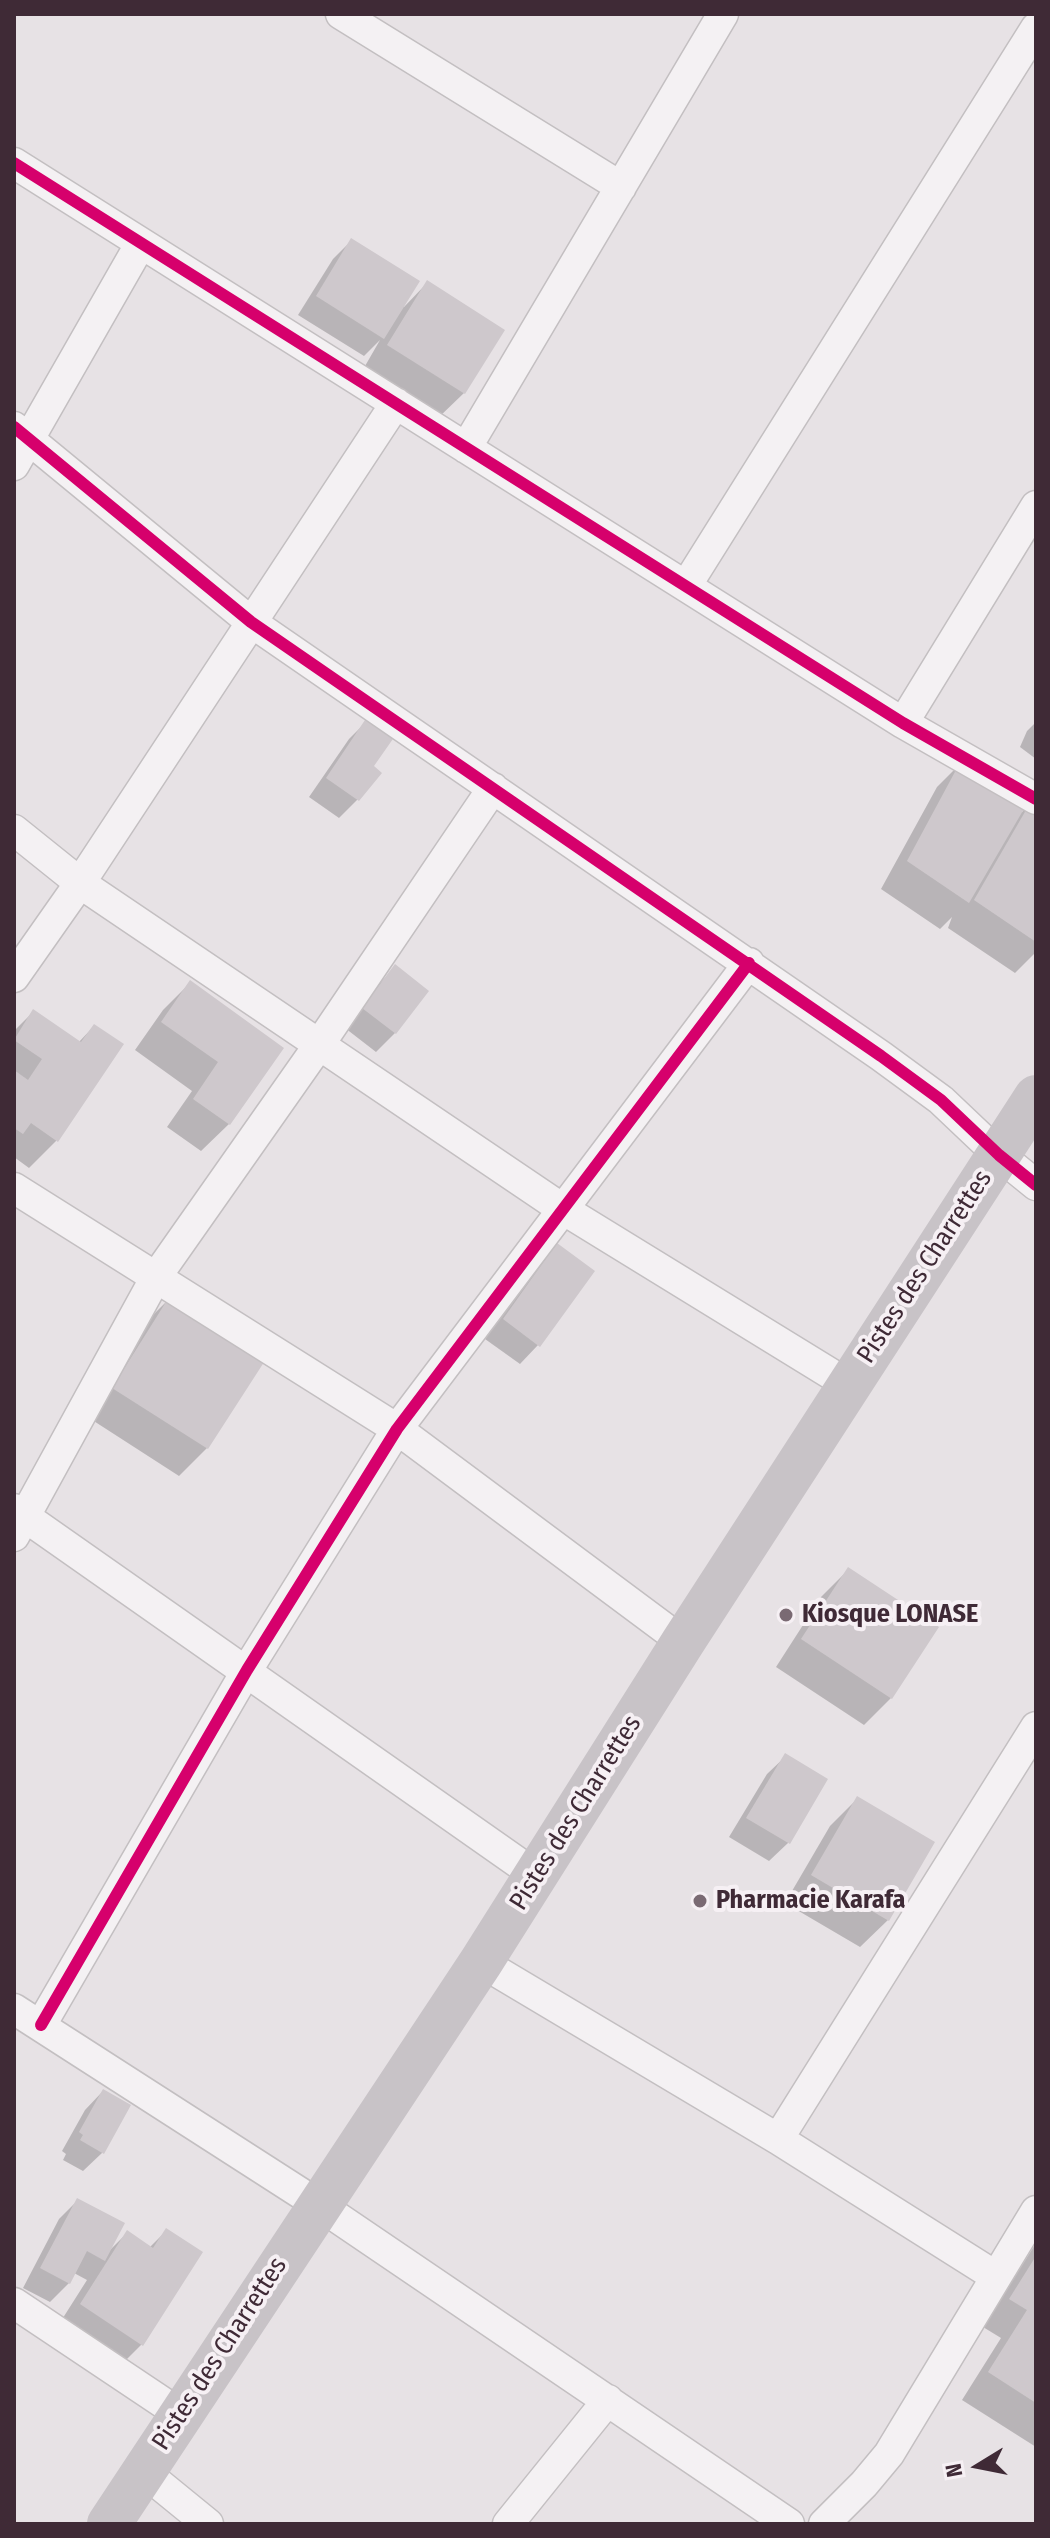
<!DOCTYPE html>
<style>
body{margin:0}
#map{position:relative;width:1050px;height:2538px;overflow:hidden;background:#e7e2e5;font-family:"Fira Sans Condensed",sans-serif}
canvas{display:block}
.frame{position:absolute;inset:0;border:16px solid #3f2a36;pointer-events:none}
.north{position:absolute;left:938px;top:2426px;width:80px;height:80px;-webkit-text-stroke:6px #f6f0f4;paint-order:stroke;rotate:260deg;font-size:22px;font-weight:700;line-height:32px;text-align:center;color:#3f2a36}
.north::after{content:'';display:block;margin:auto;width:28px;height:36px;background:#3f2a36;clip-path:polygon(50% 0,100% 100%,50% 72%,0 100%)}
</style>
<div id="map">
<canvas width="1050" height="2538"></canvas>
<div class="frame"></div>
<div class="north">N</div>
</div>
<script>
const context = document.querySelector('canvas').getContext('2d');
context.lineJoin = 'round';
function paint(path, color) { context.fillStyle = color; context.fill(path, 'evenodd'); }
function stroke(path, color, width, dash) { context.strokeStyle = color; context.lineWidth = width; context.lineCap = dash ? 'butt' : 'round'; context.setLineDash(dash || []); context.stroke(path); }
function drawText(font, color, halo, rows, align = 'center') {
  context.font = font + ' "Fira Sans Condensed",sans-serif'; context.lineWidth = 8; context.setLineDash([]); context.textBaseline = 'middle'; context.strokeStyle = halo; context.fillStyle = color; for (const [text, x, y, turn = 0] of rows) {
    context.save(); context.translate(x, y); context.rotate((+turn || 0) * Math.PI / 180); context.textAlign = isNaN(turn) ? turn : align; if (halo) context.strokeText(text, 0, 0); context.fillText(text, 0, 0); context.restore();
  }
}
const shadow = new Path2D(`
 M352 240 404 307 427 283 464 393 436 420 361 373 380 340 364 356 298 315 333 259Z
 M368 720 371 766 358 799 339 818 309 797 349 739Z
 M1036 722V759L1020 747 1027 731Z
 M964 760 1022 812 1033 800 1036 802V952L1015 973 948 928 952 917 940 929 881 889 937 787Z
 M396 967 426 991 395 1033 376 1052 345 1028 377 986Z
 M190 983 282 1048 229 1124 201 1151 167 1127 192 1091 135 1050 163 1010Z
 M33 1012 78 1043 94 1026 56 1141 29 1168 14 1157V1031Z
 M557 1245 538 1345 520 1364 485 1339 539 1264Z
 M171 1297 265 1357 207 1448 179 1476 86 1416 144 1324Z
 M848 1570 891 1698 864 1725 776 1667 821 1597Z
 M786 1756 788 1843 769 1861 729 1837 767 1774Z
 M857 1799 888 1920 860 1947 785 1903 830 1826Z
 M103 2091 102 2153 83 2171 63 2160 66 2154 62 2151 85 2110Z
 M77 2201 109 2251 127 2233 149 2248 166 2231 142 2344 114 2372 54 2332 87 2280 74 2273 69 2283 50 2302 23 2288 59 2219Z
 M1036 2243V2447L962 2400 1001 2338 983 2327Z`);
const building = new Path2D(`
 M351 238 420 281 384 339 316 296Z
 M427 280 505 330 465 394 387 345Z
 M367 717 395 736 374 766 382 773 359 801 326 778Z
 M963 757 1028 802 969 903 907 861Z
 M1033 798 1036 799V942L974 900Z
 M395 964 429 991 396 1034 362 1008Z
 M190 980 284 1048 230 1125 193 1099 218 1062 161 1022Z
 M33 1009 81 1042 94 1024 124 1044 58 1142 31 1123 23 1134 14 1128V1070L28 1080 42 1059 14 1040Z
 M557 1243 595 1271 540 1347 503 1319Z
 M171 1294 268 1356 208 1449 112 1388Z
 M848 1567 939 1627 892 1699 801 1639Z
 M785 1753 828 1779 790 1844 746 1818Z
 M857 1796 935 1842 889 1921 811 1875Z
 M103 2089 131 2105 104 2154 80 2140 83 2135 79 2132Z
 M77 2198 125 2223 105 2261 87 2251 70 2284 40 2268Z
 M166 2228 203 2252 143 2346 80 2304 127 2230 153 2248Z
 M1036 2256V2403L988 2372 1027 2310 1009 2299Z`);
const street = new Path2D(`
 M341 14 621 187
 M14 163 903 723 1036 799
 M14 427 251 622 881 1056 941 1100 999 1155 1036 1185
 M466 448 723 14
 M14 465 141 243
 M686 586 1036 28
 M903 723 1036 506
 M14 830 80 883 561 1208 849 1385
 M14 977 80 883 396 403
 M14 1188 397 1429 683 1642
 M14 1509 537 1876
 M14 1536 156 1277 319 1045 493 788
 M481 1962 778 2139 995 2276
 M14 2009 319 2205 789 2524
 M41 2025 247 1670 397 1429 749 963
 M778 2139 1036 1727
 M14 2303 180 2414
 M143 2471 208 2524
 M508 2524 608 2400
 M824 2524 864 2484 889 2454 1036 2211`);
const secondary = new Path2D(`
 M109 2524 481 1962 683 1642 1036 1097`);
const cycleway = new Path2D(`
 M14 163 903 723 1036 799
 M14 427 251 622 881 1056 941 1100 999 1155 1036 1185
 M41 2025 247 1670 397 1429 749 963`);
const markers = [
 [786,1615,8,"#7a6a73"],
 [700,1901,8,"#7a6a73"]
];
const streetNames = [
 ["Pistes des Charrettes",925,1267,-57],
 ["Pistes des Charrettes",576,1813,-58],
 ["Pistes des Charrettes",220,2354,-57]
];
const poiNames = [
 ["Kiosque LONASE",802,1615],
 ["Pharmacie Karafa",716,1901]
];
paint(shadow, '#0003');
paint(building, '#cec8cc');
stroke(street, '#c3bfc1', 33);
stroke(street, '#f4f1f3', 30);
stroke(secondary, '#c8c3c7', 44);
stroke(cycleway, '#d6006c', 12);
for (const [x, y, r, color] of markers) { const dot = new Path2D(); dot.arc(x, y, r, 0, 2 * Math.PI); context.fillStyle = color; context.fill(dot); stroke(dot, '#f6f0f4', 3); }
drawText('26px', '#3f2a36', '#f6f0f4', streetNames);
drawText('bold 26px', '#3f2a36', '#f6f0f4', poiNames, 'left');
</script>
